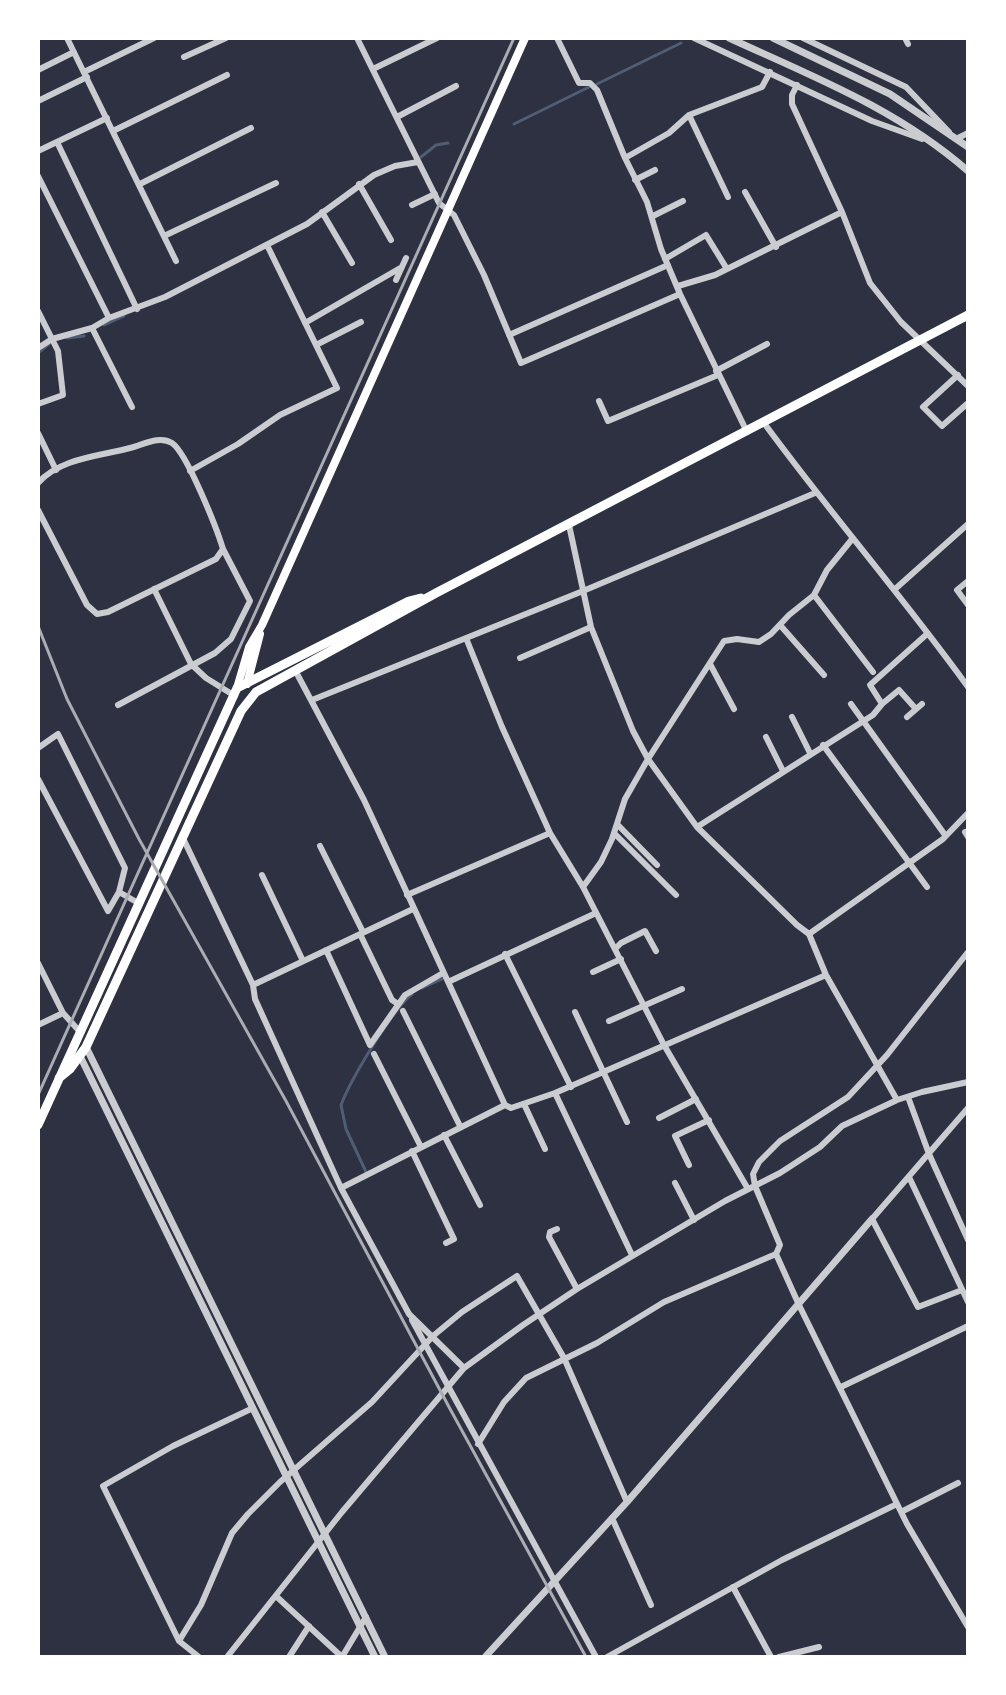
<!DOCTYPE html>
<style>
body{margin:0}
#map{position:relative;width:1006px;height:1695px;overflow:hidden;background:#2d3142;font-family:"Fira Sans",sans-serif}
canvas{display:block}
.frame{position:absolute;inset:0;border:40px solid #fff;pointer-events:none}
</style>
<div id="map">
<canvas width="1006" height="1695"></canvas>
<div class="frame"></div>
</div>
<script>
const context = document.querySelector('canvas').getContext('2d');
context.lineJoin = 'round';
function stroke(path, color, width, dash) { context.strokeStyle = color; context.lineWidth = width; context.lineCap = dash ? 'butt' : 'round'; context.setLineDash(dash || []); context.stroke(path); }
const stream = new Path2D(`
 M597 84 681 43
 M514 124 589 87
 M421 157 436 145 448 143
 M104 325 124 316
 M67 338 84 336
 M38 353 49 344
 M422 988 442 979
 M366 1172 346 1129 341 1105C351 1079 392 1010 412 994`);
const minor = new Path2D(`
 M67 38 176 261
 M357 38 439 203 454 215 484 275 521 363 680 294
 M557 38 579 83H590L597 90 625 158
 M694 38 872 121 922 139
 M803 38 906 87 949 132
 M905 38 908 44
 M184 57 226 38
 M373 69 437 38
 M38 70 74 52
 M84 72 154 38
 M797 85 792 95V104L842 212 870 283 901 322 968 386
 M38 101 87 77
 M689 115 728 197
 M397 117 456 86
 M113 131 227 75
 M958 138 968 133
 M57 142 137 309
 M38 151 107 118
 M38 176 109 318
 M635 180 655 170
 M140 184 251 128
 M359 184 391 240
 M745 192 776 247
 M412 205 435 194
 M322 212 352 263
 M653 216 683 201
 M164 236 276 183
 M665 259 706 235 727 269
 M396 280 406 258
 M678 286 715 275 842 212
 M38 311 58 351 63 395 38 404
 M305 323 402 267
 M92 328 132 407
 M509 335 668 265
 M316 345 361 322
 M38 348 52 339 92 328 109 318 165 297 307 224 374 175 395 166 418 162
 M716 371 767 344
 M958 375 923 407 942 426 968 403
 M599 401 608 421 718 375
 M764 423C830 513 903 597 968 687
 M747 432 680 294 661 249 647 202 625 158 669 133 689 115 762 87 770 72
 M38 433 56 470
 M190 471 238 444 280 415 337 388 267 245
 M38 483C60 458 100 456 130 448 143 445 159 435 172 443 187 453 217 529 223 549L216 559 108 612 97 614 87 605 38 510
 M569 525 591 627 633 731 648 759 697 827 797 925 809 934 826 975 897 1100
 M968 581 957 590 968 605
 M154 589 191 664 206 678 235 696
 M894 590 968 524
 M814 595 873 672
 M780 625 824 675
 M466 638 502 727 550 833 583 887
 M520 658 591 627
 M710 664 734 709
 M295 670 364 800 505 1105 511 1108 555 1093 632 1255
 M312 700 583 591 815 493
 M851 704 945 835
 M882 704 899 690 916 709
 M118 705 215 653 231 639 250 601 223 549
 M792 717 810 753
 M907 717 922 704
 M766 737 783 771
 M823 745 927 887
 M38 748 58 734 125 868 119 892 140 904
 M38 779 108 911 119 892
 M617 824 657 865
 M697 827 873 715 882 704 870 685 927 634
 M965 832 968 837
 M614 833 676 895
 M182 836 253 985 255 999 341 1188 409 1314 464 1368
 M320 846 363 932
 M262 875 303 961
 M407 895 550 833
 M360 934 392 1000 398 1004
 M809 934 943 839 968 813
 M616 948 621 943 645 931 656 951
 M326 950 370 1045
 M968 952 887 1055 848 1097 780 1141 759 1162 753 1174 755 1186 780 1245 776 1254 799 1305 907 1524 968 1627
 M505 954 571 1087
 M38 963 63 1013 81 1033
 M593 972 621 959
 M448 982 596 913
 M253 985 413 909
 M403 1011 460 1126
 M575 1012 627 1122
 M609 1021 682 989
 M38 1025 63 1013
 M370 1045 405 995 443 973
 M374 1054 421 1147
 M555 1093 826 975
 M908 1097 929 1154 968 1240
 M524 1104 545 1149
 M659 1118 696 1099
 M444 1135 480 1205
 M412 1151 454 1239 446 1243
 M689 1165 675 1136 709 1120
 M909 1177 968 1302
 M675 1183 694 1220
 M341 1188 505 1105
 M748 1189 664 1045 583 887 601 862 612 839 625 799 648 759 724 641 737 639 759 642 771 634 789 615 814 595 827 570 853 538
 M557 1229 550 1232 549 1237 577 1289
 M962 1290 918 1307 872 1219 968 1108
 M412 1320 596 1657
 M841 1387 968 1326
 M478 1444 504 1402 526 1378 597 1343 664 1302 776 1254
 M901 1512 958 1483
 M612 1518 651 1605
 M733 1587 771 1657
 M277 1597 342 1657
 M179 1641 103 1486 173 1446 253 1408
 M199 1657 179 1641 201 1605 232 1533 248 1514 280 1482 372 1402 433 1336 462 1312 517 1276 564 1358 627 1502
 M227 1657 342 1512 464 1368 523 1325 577 1289 725 1201 780 1173 820 1147 842 1126 897 1100 922 1092 968 1082
 M289 1657 309 1626
 M342 1657 366 1617
 M607 1657 782 1560 897 1504
 M779 1657 819 1647`);
const tertiary = new Path2D(`
 M729 38C814 77 897 109 968 171
 M773 38 890 94 968 147
 M86 1047 385 1657
 M80 1056 375 1657
 M485 1657 627 1502 872 1219`);
const secondary = new Path2D(`
 M247 684 260 634
 M237 688 249 647 262 625 525 38`);
const primary = new Path2D(`
 M59 1078 70 1069 86 1047 241 711 256 692 436 593 968 315
 M38 1125 237 688 409 601 421 598`);
const rail = new Path2D(`
 M38 626 67 699 139 839 286 1101 449 1407 586 1657
 M38 1095 514 38`);
stroke(stream, '#4f5d75', 3);
stroke(minor, '#caccd0', 6);
stroke(tertiary, '#caccd0', 7);
stroke(secondary, '#fff', 8);
stroke(primary, '#fff', 9);
stroke(rail, '#abadb3', 3);
</script>
